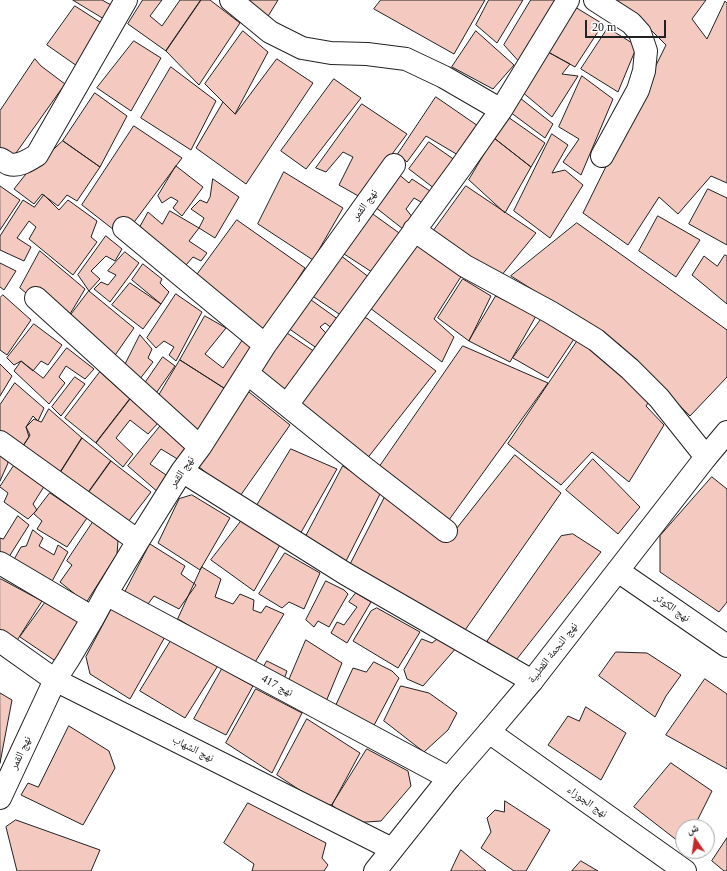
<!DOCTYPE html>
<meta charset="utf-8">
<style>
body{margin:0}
#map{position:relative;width:727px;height:871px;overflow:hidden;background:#fff;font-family:"Times New Roman","Noto Naskh Arabic",serif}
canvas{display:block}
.north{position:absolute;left:675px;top:819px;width:40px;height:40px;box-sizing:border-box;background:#fff;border:1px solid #a7a7a7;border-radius:50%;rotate:347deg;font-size:11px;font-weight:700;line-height:16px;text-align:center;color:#222}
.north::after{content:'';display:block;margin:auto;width:14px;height:18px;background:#c62828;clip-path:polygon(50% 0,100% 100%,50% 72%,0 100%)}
.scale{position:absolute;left:585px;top:20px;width:81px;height:18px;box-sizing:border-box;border:2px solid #222;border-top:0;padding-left:5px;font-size:12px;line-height:14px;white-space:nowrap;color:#222;-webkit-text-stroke:3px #fff;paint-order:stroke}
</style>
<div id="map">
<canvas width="727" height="871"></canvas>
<div class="north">ش</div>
<div class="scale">20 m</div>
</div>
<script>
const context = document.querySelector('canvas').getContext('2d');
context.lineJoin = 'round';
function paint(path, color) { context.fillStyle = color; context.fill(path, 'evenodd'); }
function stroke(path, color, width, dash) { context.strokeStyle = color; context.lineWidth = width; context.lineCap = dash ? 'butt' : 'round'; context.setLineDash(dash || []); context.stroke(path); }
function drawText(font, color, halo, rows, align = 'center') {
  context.font = font + ' "Times New Roman","Noto Naskh Arabic",serif'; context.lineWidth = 3; context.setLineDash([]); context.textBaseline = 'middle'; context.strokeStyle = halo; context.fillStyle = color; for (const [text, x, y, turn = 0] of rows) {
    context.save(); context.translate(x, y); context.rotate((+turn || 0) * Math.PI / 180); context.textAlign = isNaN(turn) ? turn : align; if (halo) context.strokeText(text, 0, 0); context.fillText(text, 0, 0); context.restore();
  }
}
const building = new Path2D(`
 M73 0H102L113 6 108 21Z
 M143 0H162L150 16 162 26 180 0H201L166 51 128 24Z
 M201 0H210L240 23 199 85 166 51Z
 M249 0H278L267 18Z
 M381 0H485L454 54 374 9Z
 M489 0H523L497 43 476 25Z
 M531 0H561L522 65 504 45Z
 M616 0H706L692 19 707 39 725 1 727 3V183L711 176 678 214 659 197 628 245 583 213 666 45 650 29Z
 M75 6 103 24 77 66 47 45Z
 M575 7 603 24 575 67 548 52Z
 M608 28 637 46 618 92 581 69Z
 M243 31 268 52 235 114 205 84Z
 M476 31 514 65 493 89 452 67Z
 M134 41 161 58 131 111 97 88Z
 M548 52 570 64 562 74 578 76 552 117 521 91Z
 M35 59 41 66 65 84 11 160 0 152V111Z
 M277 59 313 83 246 184 196 148 223 102 235 114Z
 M171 67 216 101 191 150 141 118Z
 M582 76 613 99 581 175 563 162 579 139 559 127Z
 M334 79 361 98 306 169 281 151Z
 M95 93 127 116 100 167 63 141Z
 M436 97 481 128 458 155 426 136 407 162 398 154Z
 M520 98 553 124 545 138 510 112Z
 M362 104 407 134 360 197 339 185 353 157 343 152 326 172 316 168Z
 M508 117 545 143 531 167 494 138Z
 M134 126 182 158 123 237 82 205Z
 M552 134 568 145 552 173 565 170 583 185 550 238 514 211Z
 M494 138 531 167 505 213 469 180Z
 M63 141 100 167 77 201 67 195 58 206 42 194 34 204 14 189 45 150 49 153Z
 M429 142 459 163 435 189 409 169Z
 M176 166 203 187 182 216 173 208 178 201 171 197 162 203 158 196Z
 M284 172 343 208 313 260 258 224Z
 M396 172 409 183 412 179 433 193 426 205 414 198 406 209 413 218 403 229 375 207Z
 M213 179 239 197 215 238 199 228 204 218 191 209 200 200 207 203 210 197Z
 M0 186 20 200 0 230Z
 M466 186 536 233 501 276 432 233Z
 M708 189 727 198V245L689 224Z
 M44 195 59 210 68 200 97 221 91 237 97 242 73 275 29 239 36 227 29 221 17 238 31 247 24 261 0 250V236L23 200 34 207Z
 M170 211 199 228 189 241 207 253 201 261 193 257 179 273 134 237 148 212 162 224Z
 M370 212 402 235 375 274 341 252Z
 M658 216 700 240 676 277 639 251Z
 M237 220 305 268 261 336 194 279Z
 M577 223 727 330V377L690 416 620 345 511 276Z
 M106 236 122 249 115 261 106 256 91 271 100 279 89 291 78 275Z
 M413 242 462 275 434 319 454 337 442 362 366 305Z
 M40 251 85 289 64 324 20 288Z
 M125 252 139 263 110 302 94 289 101 282 108 285 116 275 108 271Z
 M340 255 370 278 345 318 311 295Z
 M725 255 727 256V304L692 275 704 256 717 266Z
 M0 263 16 271 4 290 0 287Z
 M143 264 162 279 160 283 169 292 161 304 132 280Z
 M463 279 491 296 469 341 438 318Z
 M130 283 161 304 143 329 112 305Z
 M89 291 134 328 111 361 64 324Z
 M176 294 202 312 176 361 169 355 174 347 164 341 156 348 147 338Z
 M3 295 31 320 7 355 0 350V298Z
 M496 296 536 316 510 362 469 341Z
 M307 297 339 320 333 329 325 323 320 327 328 335 318 349 288 328Z
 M360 315 368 319 436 371 366 460 296 404Z
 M205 316 226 328 205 354 223 368 243 339 257 347 227 390 180 360Z
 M542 318 574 339 548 378 513 358Z
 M34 324 62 345 48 365 41 361 33 371 21 361 14 365 7 358Z
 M284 331 315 352 289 393 257 370Z
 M140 335 152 349 148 358 153 362 136 384 122 371Z
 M580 337 651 399 646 406 664 425 629 482 592 452 561 485 508 444Z
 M463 346 548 383 446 524 378 469Z
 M67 348 94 369 85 379 66 366 59 377 65 383 49 404 14 371 21 361 43 378Z
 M163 357 175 366 152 399 141 389Z
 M180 360 227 390 196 437 155 402Z
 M0 364 12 376 0 396Z
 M100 372 130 399 96 443 65 418Z
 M75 377 85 384 61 416 52 407Z
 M15 383 44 408 38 421 33 416 26 427 29 437 21 449 0 434V405Z
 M249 392 290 425 238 499 198 466Z
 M130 399 158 423 148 434 130 420 116 438 133 454 123 467 96 443Z
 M49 409 82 438 58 476 21 449 30 435 26 427 34 419 41 422Z
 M162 424 191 445 179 460 161 449 150 464 169 477 159 493 128 466Z
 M82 438 111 461 88 493 58 476Z
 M291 449 337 469 299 536 256 507Z
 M0 450 6 453 8 463 0 481Z
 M515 455 561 493 463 633 348 568 385 496 447 540Z
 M593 459 640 507 618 534 566 490Z
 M111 461 151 492 128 522 88 493Z
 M15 464 45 485 33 504 37 510 28 519 4 502 8 493 0 487Z
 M343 466 381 492 344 565 304 540Z
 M712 477 727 489V602L719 612 660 572V536Z
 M50 493 87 518 67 547 37 529 42 521 34 514Z
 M192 495 230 518 200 570 158 543 179 499Z
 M18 516 29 525 7 560 0 556V538L3 539Z
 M242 520 281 543 254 591 211 560Z
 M93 522 118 541 117 554 86 603 60 582 72 565 67 561Z
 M33 530 43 538 39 546 54 555 58 545 68 552 50 585 12 563 21 547 26 546Z
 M573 534 601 552 513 664 487 641 561 536Z
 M150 544 185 566 181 574 196 585 179 609 154 596 145 608 123 596Z
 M285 553 320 573 304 609 289 602 282 608 259 594Z
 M202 567 221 579 215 597 233 604 240 594 254 600 253 610 261 613 266 606 284 614 254 664 178 619Z
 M0 579H1L42 601 16 642 0 632Z
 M326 581 344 590 348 594 329 627 318 621 314 627 306 620Z
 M356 593 371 602 347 643 331 633 337 622 344 625 357 607 349 602Z
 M47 600 80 618 57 662 20 637Z
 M112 608 166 635 130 699 90 674 86 657Z
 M377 608 420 632 398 668 353 641 371 611Z
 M172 639 219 664 185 718 140 691Z
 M422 639 432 643 437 639 457 647 423 686 407 679 404 670Z
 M306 640 342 663 325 704 287 685Z
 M616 652 647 653 681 675 666 696 655 717 599 676Z
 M267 661 287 671 283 682 262 670Z
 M374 662 392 671 399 678 371 731 334 709 353 668 366 672Z
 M222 669 253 686 226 735 194 719Z
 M705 679 727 694V769L666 735Z
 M401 686 429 693 457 713 448 730 424 752 384 721Z
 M256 689 302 713 272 773 226 743Z
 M0 693 12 700 0 763Z
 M586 707 626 733 601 780 548 745 568 716 579 721Z
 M307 719 360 753 332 805H322L277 775Z
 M69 726 109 751 115 768 83 825 21 795 28 783 38 787Z
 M367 749 408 771 411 786 381 821 352 823 332 805Z
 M671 763 712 791 694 827H683V845L634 807Z
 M505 801 550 830 526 871H514L481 848 491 832 487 818 495 810 504 812Z
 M248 803 326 843 322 858 328 865 324 871H252L254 864 224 843Z
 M16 820 100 850 91 871H17L6 827Z
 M727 838V871H724L712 861Z
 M461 850 486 871H451Z
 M581 861 598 871H572Z`);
const street = new Path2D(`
 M231 0 270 32 302 48 331 53 367 54 406 59 444 77 501 110
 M595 0 631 23 640 33 646 51 644 71 638 90 602 156
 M0 159C3 160 6 163 9 164 19 167 29 160 37 155L126 0
 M124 228 265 345
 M414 230 465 266 550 312 596 340 630 369 659 398 706 457
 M36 298 200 447
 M247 373 366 469 446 531
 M287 405 461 167 501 110 568 0
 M0 442 138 541
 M182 471 346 574 532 681
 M0 563 93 618
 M618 571 727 646
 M106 594 449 778
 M0 641 55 680 392 849
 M489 732 685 871
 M0 798 55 680 68 660 93 618 106 594 138 541 182 471 200 447 265 345 394 165`);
const secondary = new Path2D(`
 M375 871 449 778 489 732 532 681 706 457 727 432`);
const streetNames = [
 ["نهج القمر",365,205,-54],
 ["نهج القمر",182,472,-56],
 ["نهج الكوثر",672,608,35],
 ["نهج النجمة القطبية",553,653,-52],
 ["نهج 417",277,686,28],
 ["نهج الشهاب",193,749,27],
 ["نهج القمر",21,753,-65],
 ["نهج الجوزاء",587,802,35]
];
paint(building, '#f3c9c0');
stroke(building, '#222', 1);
stroke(street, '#222', 24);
stroke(secondary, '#222', 24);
stroke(street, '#fff', 22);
stroke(secondary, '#fff', 22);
drawText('11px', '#222', '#fff', streetNames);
</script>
